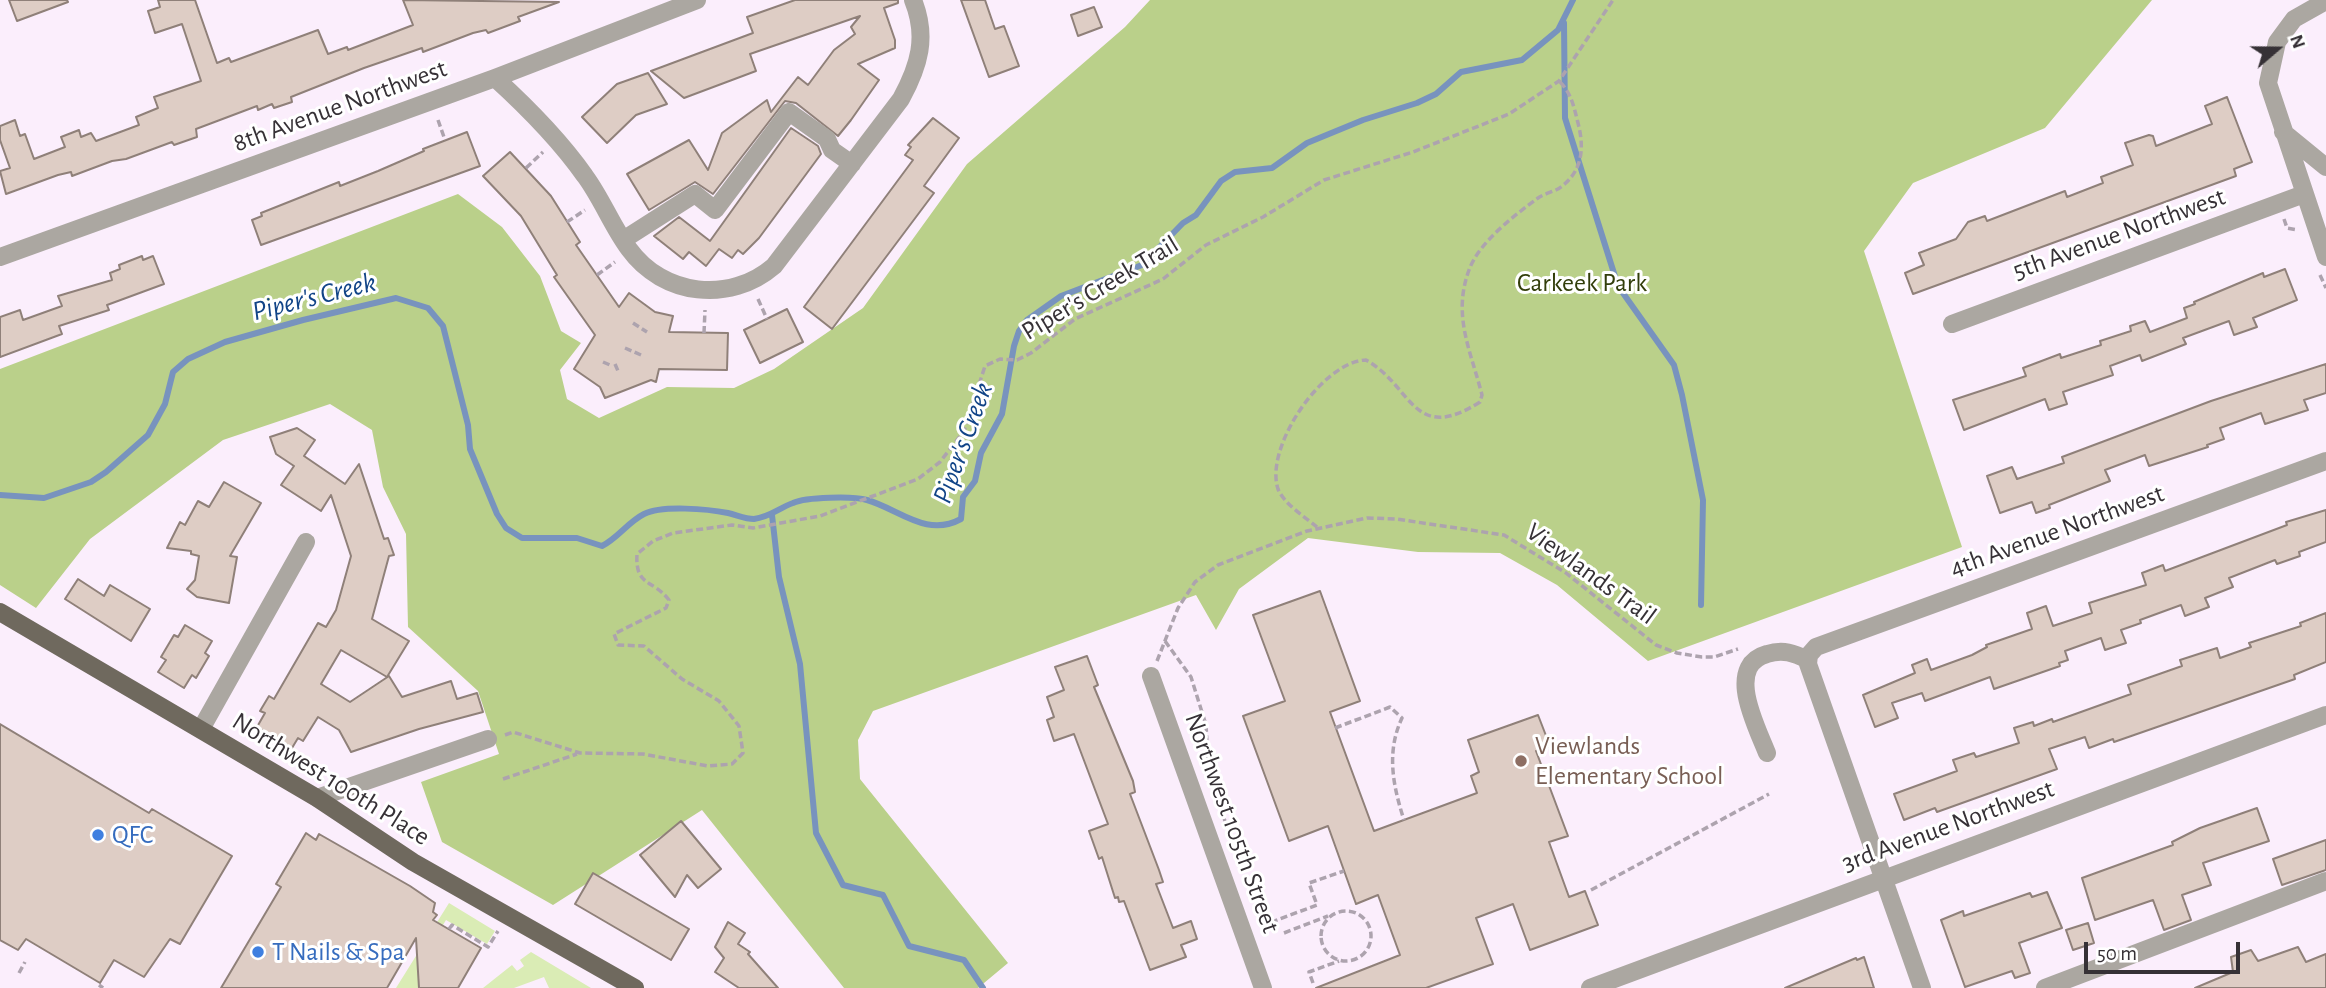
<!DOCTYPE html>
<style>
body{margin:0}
#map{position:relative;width:2326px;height:988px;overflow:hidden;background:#fbeefc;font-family:"Alegreya Sans",sans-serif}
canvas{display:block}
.north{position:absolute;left:2242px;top:14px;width:70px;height:70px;-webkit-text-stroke:5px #fff;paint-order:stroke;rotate:70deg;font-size:19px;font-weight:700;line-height:28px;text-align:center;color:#363136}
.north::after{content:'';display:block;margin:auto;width:24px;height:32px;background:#363136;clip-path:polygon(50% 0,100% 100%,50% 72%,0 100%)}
.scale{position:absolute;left:2084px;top:942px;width:156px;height:32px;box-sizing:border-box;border:4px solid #363136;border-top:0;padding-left:9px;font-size:21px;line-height:24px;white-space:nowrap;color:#363136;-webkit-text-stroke:5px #fff;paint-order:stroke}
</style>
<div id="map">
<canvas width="2326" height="988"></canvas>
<div class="north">N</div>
<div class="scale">50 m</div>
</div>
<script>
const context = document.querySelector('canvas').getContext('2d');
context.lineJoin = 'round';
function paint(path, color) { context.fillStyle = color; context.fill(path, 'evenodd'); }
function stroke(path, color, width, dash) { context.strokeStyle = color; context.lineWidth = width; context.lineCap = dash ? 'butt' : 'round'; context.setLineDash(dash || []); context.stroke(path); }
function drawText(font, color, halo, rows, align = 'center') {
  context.font = font + ' "Alegreya Sans",sans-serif'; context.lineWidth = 6; context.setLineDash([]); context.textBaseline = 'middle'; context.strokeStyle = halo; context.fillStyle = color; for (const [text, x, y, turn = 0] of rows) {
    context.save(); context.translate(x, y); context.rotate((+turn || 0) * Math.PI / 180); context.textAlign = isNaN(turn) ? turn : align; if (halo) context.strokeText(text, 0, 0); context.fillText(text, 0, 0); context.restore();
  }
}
const green = new Path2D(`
 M449 903 495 931 487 944 446 920 424 957 419 988H396Z
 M531 952 591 988H549L544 977 514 988H483L512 965 517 971 524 966 520 960Z`);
const forest = new Path2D(`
 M1150 0H2152L2045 128 1913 183 1864 251 1962 547 1648 661 1557 585 1500 553 1418 552 1308 538 1239 589 1216 630 1196 595 873 711 858 740 860 779 1008 963 978 988H844L702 810 553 905 442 842 421 782 499 754 478 691 408 627 406 534 383 487 372 430 330 404 223 440 90 539 36 608 0 585V369L458 194 502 227 540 276 561 331 581 343 560 370 567 399 599 418 667 387 734 388 774 369 863 308 967 164 1125 27Z`);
const stream = new Path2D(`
 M1564 23 1565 118 1618 286 1674 365 1682 395 1703 500 1701 605
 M0 495 44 498 91 482 106 472 148 435 165 404 173 372 188 359 225 342 303 320 396 298 428 308 443 326 468 425 470 449 497 514 506 528 522 538H577L602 546C618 538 628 522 644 514 662 505 708 509 728 513 737 515 745 519 754 519 770 517 779 508 793 503 806 497 853 496 867 500 899 509 926 538 961 519L963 497 975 481 981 453 1002 414 1014 346 1019 331 1027 320 1061 296 1142 265 1183 223 1196 215 1221 181 1235 172 1272 168 1307 143 1363 120 1417 103 1436 94 1461 72 1522 60 1558 30 1573 0
 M772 515 779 577 800 664 816 833 843 885 883 895 909 946 964 960 983 988`);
const building = new Path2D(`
 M9 0H67L68 2 17 21Z
 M158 0H195L217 63 229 58 231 62 318 30 328 54 347 47 348 50 413 25 403 0 559 2 518 17 520 21 488 33 486 30 473 33 423 52 422 48 364 68 291 97 292 102 274 108 272 104 258 110 257 106 196 129 197 137 174 145 172 142 126 159 112 161 72 176 71 172 58 175 6 194 0 171 10 168 0 140V126L15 120 20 136 25 134 34 159 65 147 61 137 79 130 81 137 91 133 96 141 139 125 136 117 158 108 154 97 201 81 182 24 155 33 148 11 160 7Z
 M795 0H898V3L884 8 895 40V48L858 64 879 80 851 120 838 136 796 103 785 101 713 194 695 182 649 210 627 174 689 140 708 170 722 133 767 100 771 112 798 77 808 85 834 50 855 34 851 27 860 16 750 54 756 71 684 98 651 71 753 33 747 17Z
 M961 0H985L995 29 1004 26 1019 66 989 77Z
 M1094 7 1102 27 1078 36 1071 15Z
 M648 73 667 104 636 115 607 143 582 117 617 84Z
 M2227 97 2252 162 2234 169 2236 176 1913 294 1905 273 1924 265 1919 253 1956 239 1968 222 1985 216 1987 221 2065 191 2067 197 2103 183 2101 177 2133 165 2125 143 2149 135 2153 136 2156 146 2212 124 2205 106Z
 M933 118 959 138 924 186 934 193 832 329 804 307 913 160 905 155 911 147 908 145Z
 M791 128 818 146 821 154 759 238 743 254 738 250 732 258 719 249 706 266 689 252 683 259 654 236 679 217 710 241Z
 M467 132 480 166 261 245 252 220 262 216 261 213 339 182 340 186 378 171 424 151 423 149Z
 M510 152 551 196 580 242 576 245 619 307 629 293 655 312 673 316 669 332 728 333 727 370 659 369 656 382 651 380 605 398 600 387 574 369 595 335 554 277 557 275 521 216 483 176Z
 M142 256 143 260 153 256 164 284 107 305 109 310 59 326 62 334 0 357V317L20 310 23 320 62 306 58 296 112 280 110 273 120 269 119 265Z
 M2285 269 2297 300 2253 318 2257 327 2234 335 2229 321 2183 338 2186 344 2142 361 2140 355 2110 366 2113 375 2063 392 2067 404 2049 410 2045 399 1964 430 1953 400 2026 376 2023 368 2060 354 2061 358 2101 345 2100 341 2131 331 2130 326 2145 321 2150 332 2187 318 2184 308 2195 304 2194 302 2263 273 2264 277Z
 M787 309 803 342 760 363 744 330Z
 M2326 364V393L2304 400 2308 410 2265 424 2261 413 2220 428 2224 439 2207 445 2208 447 2149 466 2145 455 2105 470 2110 481 2049 505 2050 508 2036 513 2032 502 2000 513 1987 476 2012 467 2017 479 2064 463 2062 457 2078 451 2211 401Z
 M297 428 315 440 304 456 345 484 359 464 384 539 388 538 394 555 389 556 372 619 409 641 387 677 341 650 321 684 350 702 389 676 402 697 451 681 457 699 477 693 483 712 419 729 351 752 339 730 318 717 303 741 298 738 292 748 257 727 265 713 260 711 269 696 274 699 318 623 326 627 336 610 351 556 331 495 321 511 281 485 294 466 276 454 270 437Z
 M224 482 261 503 230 556 237 557 229 603 197 597 187 589 195 580 199 556 191 554V551L167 548 180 522 185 525 198 501 209 507Z
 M2326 510V542L2299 552 2300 556 2277 564 2275 560 2229 578 2233 587 2205 598 2209 607 2185 616 2181 605 2140 620 2141 623 2121 630 2126 643 2105 650 2101 638 2065 651 2068 660 2059 663 2060 666 1994 689 1990 677 1925 701 1922 693 1892 703 1898 718 1875 727 1863 695 1915 673 1912 665 1927 659 1931 670 1972 655 1987 647 1986 645 2032 629 2027 613 2046 606 2053 626 2092 613 2089 603 2146 585 2142 573 2163 565 2165 571 2287 525 2286 522Z
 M78 579 104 596 110 585 150 609 131 641 65 599Z
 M1320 591 1360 701 1330 712 1374 831 1477 793 1471 776 1479 772 1468 740 1538 715 1550 746 1536 751 1568 836 1549 842 1569 897 1585 891 1598 925 1530 950 1513 904 1476 918 1493 964 1426 988H1316L1400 955 1378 895 1356 904 1328 826 1289 841 1243 716 1285 701 1253 615Z
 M2326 613V662L2294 675 2295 679 2114 742 2113 739 2089 748 2085 737 2049 749 2057 769 1937 812 1935 808 1904 820 1894 794 1957 771 1953 760 1974 753 1976 757 2019 743 2014 728 2033 722 2034 726 2052 719 2053 722 2131 694 2128 685 2182 666 2180 660 2217 648 2220 658 2251 647 2249 643 2301 626 2300 623Z
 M185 625 212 641 205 653 209 656 196 678 192 675 184 688 158 672 166 660 161 657 174 635 178 637Z
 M1087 656 1098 685 1094 687 1133 781 1135 792 1130 794 1159 870 1163 882 1156 884 1173 928 1191 921 1197 939 1181 945 1186 957 1150 970 1124 901 1119 902 1118 897 1115 898 1102 857 1099 859 1089 831 1108 824 1074 734 1054 741 1047 720 1054 717 1047 697 1064 690 1055 667Z
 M0 724 149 813 152 809 232 856 180 944 170 939 144 977 114 960 100 983 26 939 18 950 0 940Z
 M2257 808 2269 841 2203 863 2211 885 2182 895 2191 920 2164 930 2153 900 2095 920 2082 878 2173 845 2172 842 2200 828Z
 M681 821 721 869 698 888 687 875 675 897 640 855Z
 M306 833 316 840 319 834 410 886 435 903 433 912 437 915 433 920 481 948 458 988H419L416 938 387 988H221L281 887 276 884Z
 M2326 840V870L2282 885 2273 859Z
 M593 873 689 929 671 960 575 904Z
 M2047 892 2062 928 2019 943 2030 973 2015 978 2012 971 1965 987 1941 920 1963 911 1964 916 2030 893 2032 897Z
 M728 922 745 933 738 944 750 952 748 954 778 988H739L715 972 724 958 715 947Z
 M2088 923 2094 943 2073 950 2066 930Z
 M2298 947 2306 962 2326 954V988H2195L2233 972 2231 957 2251 950 2258 961Z
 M1864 957 1874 988H1785L1856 958 1857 960Z`);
const path = new Path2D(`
 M438 120 445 140
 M526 168 543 152
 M2284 219 2287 228 2298 230
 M567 222 585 210
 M597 275 615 262
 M2320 275 2326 288
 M758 299 767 319
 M633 323 647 332
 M704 333 705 310
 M625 348 641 355
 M603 362 610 365
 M615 364 618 371
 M1317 527C1305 517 1284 504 1278 489 1264 447 1323 361 1366 360 1413 386 1412 445 1480 402L1482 395C1471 351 1452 316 1469 270 1479 242 1515 215 1538 198 1544 194 1552 192 1558 189 1582 173 1585 150 1578 123 1574 107 1571 92 1559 81
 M1165 641 1191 677 1206 725 1209 779
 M1157 661 1178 608 1195 582 1218 565 1307 531 1367 518 1396 519 1504 535 1566 573 1656 645 1677 653 1702 657H1714L1738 649
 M1335 728 1390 707 1402 718C1386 752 1393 786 1404 820
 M505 735 513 732 580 753 643 754 708 766 732 764 743 753 739 726 719 701 682 679 644 646 618 645 614 634 666 608 669 600C653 579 635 587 637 554L653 541 673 533 732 525 753 528 820 516 918 479 940 462 964 431 985 366 1000 359 1017 360 1031 353 1075 319 1163 279 1206 245 1263 217 1324 180 1413 152 1509 114 1559 81 1613 0
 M503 779 577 754
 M1217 799 1225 821
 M1591 890 1769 794
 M1321 936a25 25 0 1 1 50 0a25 25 0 1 1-50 0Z
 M1261 926 1317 905 1309 883 1344 871
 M449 929 452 925 488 947 498 931
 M1284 933 1328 916
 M19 973 25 962
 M1313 983 1309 972 1339 961
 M99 985 103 988`);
const minor = new Path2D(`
 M2326 1 2294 19 2277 42 2268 83 2326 257
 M495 78C528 108 559 139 585 176 602 199 612 226 629 249 663 296 730 304 774 266L901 99C919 66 928 37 913 0
 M2283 132 2326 167
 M623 240 695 194 715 210 789 112 827 139 832 150 852 164
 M0 257 495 78 697 0
 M1952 324 2304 194
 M1151 676 1263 988
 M201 729 306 542
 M1767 753C1757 727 1724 666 1767 654 1783 649 1794 653 1808 660
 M317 798 488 739
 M1590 988 2326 715
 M1922 988 1808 664 1809 655 1816 647 2326 461
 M2045 988 2326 881`);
const major = new Path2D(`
 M0 612 317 798 413 862 635 988`);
const markers = [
 [1521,761,7,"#8d6e63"],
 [98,835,7,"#3f7fe0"],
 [258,952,7,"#3f7fe0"]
];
const streetNames = [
 ["8th Avenue Northwest",340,106,-20],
 ["5th Avenue Northwest",2119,234,-20],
 ["Piper's Creek Trail",1100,288,-31],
 ["4th Avenue Northwest",2057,531,-20],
 ["Viewlands Trail",1591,574,36],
 ["Northwest 100th Place",331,779,32],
 ["Northwest 105th Street",1232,823,70],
 ["3rd Avenue Northwest",1948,826,-20]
];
const parkNames = [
 ["Carkeek Park",1582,283]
];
const educationNames = [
 ["Viewlands",1535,746],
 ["Elementary School",1535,776]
];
const shopNames = [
 ["QFC",112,835],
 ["T Nails & Spa",272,952]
];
const waterNames = [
 ["Piper's Creek",314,297,-14],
 ["Piper's Creek",963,443,-70]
];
paint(green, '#daecb5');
paint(forest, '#bad08a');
stroke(stream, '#7893be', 6);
paint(building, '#decdc5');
stroke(building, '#8f8079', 2);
stroke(path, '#ada3ae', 3.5, [7, 3.5]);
stroke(minor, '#aba7a1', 18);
stroke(major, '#6f695e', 18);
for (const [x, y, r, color] of markers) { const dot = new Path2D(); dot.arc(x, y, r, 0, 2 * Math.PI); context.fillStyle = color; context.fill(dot); stroke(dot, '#fff', 2.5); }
drawText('26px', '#363136', '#fff', streetNames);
drawText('26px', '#323e0a', '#fff', parkNames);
drawText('26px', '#785e54', '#fff', educationNames, 'left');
drawText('26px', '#366cbe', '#fff', shopNames, 'left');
drawText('italic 28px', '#114487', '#fff', waterNames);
</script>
